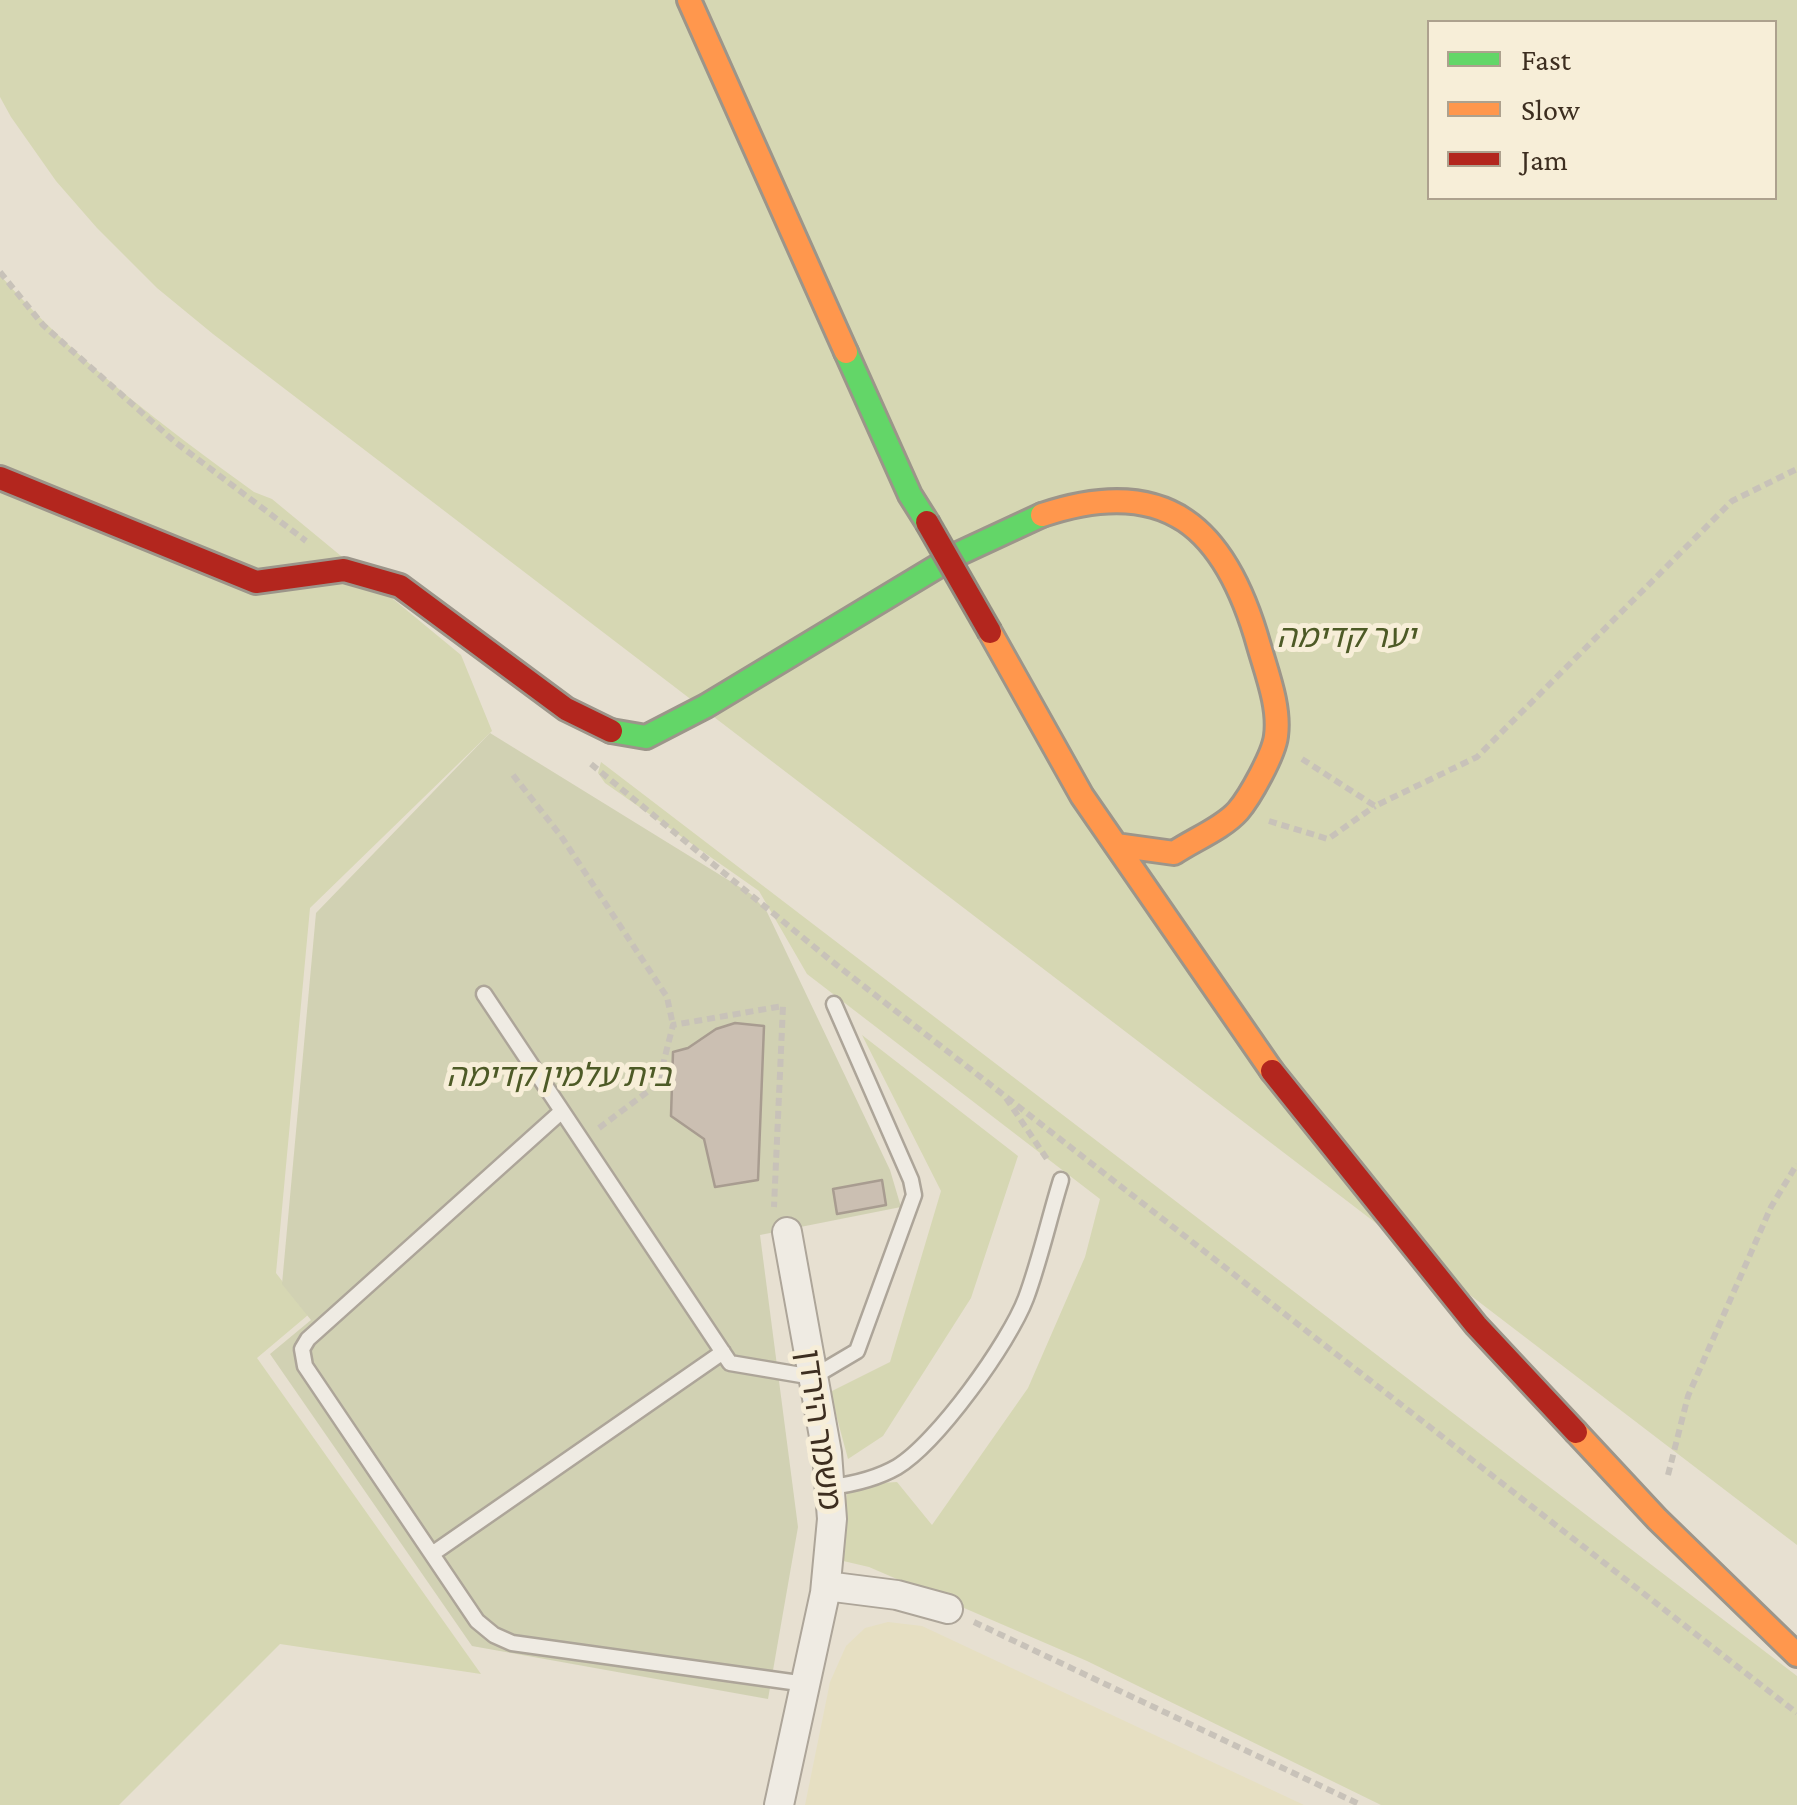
<!DOCTYPE html>
<meta charset="utf-8">
<style>
body{margin:0}
#map{position:relative;width:1797px;height:1805px;overflow:hidden;background:#e7e0d1;font-family:"Crimson Pro",serif}
canvas{display:block}
.legend{position:absolute;left:1427px;top:20px;width:350px;height:180px;box-sizing:border-box;background:#f7eed8;border:2px solid #ada18e;margin:0;padding:12px 18px;list-style:none;font-size:30px;color:#3d2e20}
.legend li{display:flex;align-items:center;gap:20px;height:50px}
.legend b{width:50px;border:2px solid #ada18e}
</style>
<div id="map">
<canvas width="1797" height="1805"></canvas>
<ul class="legend">
<li><b style="height:12px;background:#63d668"></b>Fast</li>
<li><b style="height:12px;background:#ff974d"></b>Slow</li>
<li><b style="height:12px;background:#b3261e"></b>Jam</li>
</ul>
</div>
<script>
const context = document.querySelector('canvas').getContext('2d');
context.lineJoin = 'round';
function paint(path, color) { context.fillStyle = color; context.fill(path, 'evenodd'); }
function stroke(path, color, width, dash) { context.strokeStyle = color; context.lineWidth = width; context.lineCap = dash ? 'butt' : 'round'; context.setLineDash(dash || []); context.stroke(path); }
function drawText(font, color, halo, rows, align = 'center') {
  context.font = font + ' "Crimson Pro","Noto Sans Hebrew",serif'; context.lineWidth = 10; context.setLineDash([]); context.textBaseline = 'middle'; context.strokeStyle = halo; context.fillStyle = color; for (const [text, x, y, turn = 0] of rows) {
    context.save(); context.translate(x, y); context.rotate((+turn || 0) * Math.PI / 180); context.textAlign = isNaN(turn) ? turn : align; if (halo) context.strokeText(text, 0, 0); context.fillText(text, 0, 0); context.restore();
  }
}
const farmland = new Path2D(`
 M888 1622 922 1626 1304 1805H805L830 1682 846 1646 865 1628Z`);
const green = new Path2D(`
 M0 0H1797V1545L213 334 157 288 97 228 56 181 11 117 0 97ZM1430 22H1774V198H1430Z
 M0 275C75 360 163 426 254 492L272 499 461 655 492 731 310 908 276 1273 308 1315 257 1358 481 1674 280 1644 119 1805H0Z
 M601 762 1797 1676V1805H1381L1087 1661 869 1567 839 1560 848 1485 897 1482 932 1525 1028 1388 1085 1257 1100 1199 807 974 759 891 605 783 598 773Z
 M862 1035 1018 1156 971 1298 883 1436 848 1459 830 1392 890 1362 941 1191Z`);
const cemetery = new Path2D(`
 M490 733 751 894 767 912 890 1170 901 1207 760 1235 798 1527 768 1699 472 1646 270 1354 311 1320 282 1284 316 913Z`);
const building = new Path2D(`
 M735 1023 764 1026 758 1180 715 1187 704 1139 671 1116 673 1052 688 1048 716 1029Z
 M882 1180 886 1205 837 1214 833 1189Z`);
const path = new Path2D(`
 M0 272 43 325 175 442 306 541
 M1302 759 1375 806 1477 757 1732 501 1797 469
 M591 764 829 959 1797 1713
 M513 775 561 836 667 997 673 1025
 M1269 821 1328 839 1375 806
 M1006 1098 1049 1162
 M599 1128 658 1084 673 1025 783 1006 774 1207
 M1668 1475 1688 1396 1771 1207 1797 1164
 M974 1622 1361 1805`);
const lane = new Path2D(`
 M484 994 730 1363 813 1377 857 1351 914 1195 911 1180 834 1004
 M562 1111 308 1339 302 1349 305 1366 477 1621 494 1635 512 1643 806 1684
 M831 1487C854 1484 876 1479 897 1467 937 1443 1009 1343 1026 1298 1040 1260 1049 1219 1061 1180
 M432 1554 723 1352`);
const street = new Path2D(`
 M826 1586 897 1595 948 1609
 M779 1805 825 1593 832 1519 827 1453 787 1232`);
const fast = new Path2D(`
 M846 352 910 495 927 522
 M611 731 646 737 706 706 958 554 1042 515`);
const slow = new Path2D(`
 M689 0 846 352
 M1042 515C1167 473 1226 528 1259 646 1267 674 1280 707 1276 736 1274 754 1250 797 1238 811 1223 828 1193 840 1174 853L1116 845
 M990 632 1082 796 1272 1071
 M1576 1432 1657 1519 1797 1655`);
const jam = new Path2D(`
 M0 478 256 582 344 570 400 586 566 709 611 731
 M1272 1071 1476 1325 1576 1432`);
const jamBridge = new Path2D(`
 M927 522 990 632`);
const parkNames = [
 ["יער קדימה",1346,637],
 ["בית עלמין קדימה",559,1076]
];
const streetNames = [
 ["משמר הירדן",819,1430,82]
];
paint(farmland, '#e6dfc2');
paint(green, '#d6d7b3');
paint(cemetery, '#d1d1b3');
paint(building, '#cbbfb2');
stroke(building, '#a89c90', 2.5);
stroke(lane, '#ada599', 19);
stroke(street, '#ada599', 32);
stroke(fast, '#9c958a', 28);
stroke(slow, '#9c958a', 28);
stroke(jam, '#9c958a', 28);
stroke(path, '#c8c2b9', 6, [8, 5]);
stroke(lane, '#efebe3', 14);
stroke(street, '#efebe3', 28);
stroke(fast, '#63d668', 22);
stroke(slow, '#ff974d', 22);
stroke(jam, '#b3261e', 22);
stroke(jamBridge, '#928b80', 28, []);
stroke(jamBridge, '#b3261e', 22);
drawText('italic 32px', '#4d5a26', '#f7eed8', parkNames);
drawText('32px', '#3d2e20', '#f7eed8', streetNames);
</script>
